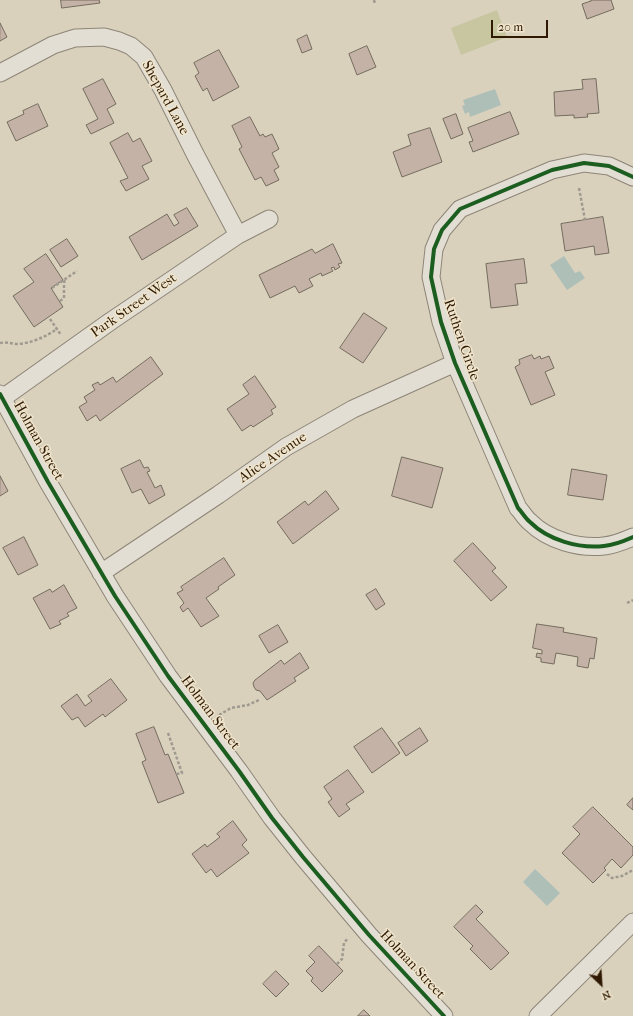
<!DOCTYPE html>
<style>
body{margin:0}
#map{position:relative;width:633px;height:1016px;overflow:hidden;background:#dad1bd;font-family:"IM FELL French Canon",serif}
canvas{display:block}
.north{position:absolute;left:581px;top:964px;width:40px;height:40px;-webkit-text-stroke:3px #efe4cc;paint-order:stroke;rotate:155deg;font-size:11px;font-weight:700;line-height:16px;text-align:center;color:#2f1902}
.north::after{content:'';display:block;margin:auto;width:14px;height:18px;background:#2f1902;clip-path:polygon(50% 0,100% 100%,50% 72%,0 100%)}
.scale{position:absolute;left:491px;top:20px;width:57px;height:18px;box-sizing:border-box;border:2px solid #2f1902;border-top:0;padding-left:5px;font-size:12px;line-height:14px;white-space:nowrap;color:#2f1902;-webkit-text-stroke:3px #efe4cc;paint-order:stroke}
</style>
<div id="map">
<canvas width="633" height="1016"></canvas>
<div class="north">N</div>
<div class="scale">20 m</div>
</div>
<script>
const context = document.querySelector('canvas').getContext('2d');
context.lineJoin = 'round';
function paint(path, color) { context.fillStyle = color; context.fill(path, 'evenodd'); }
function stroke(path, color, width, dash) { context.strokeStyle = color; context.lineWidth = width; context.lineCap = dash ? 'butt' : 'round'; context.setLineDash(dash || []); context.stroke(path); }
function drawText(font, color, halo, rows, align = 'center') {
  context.font = font + ' "IM FELL French Canon",serif'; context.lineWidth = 3; context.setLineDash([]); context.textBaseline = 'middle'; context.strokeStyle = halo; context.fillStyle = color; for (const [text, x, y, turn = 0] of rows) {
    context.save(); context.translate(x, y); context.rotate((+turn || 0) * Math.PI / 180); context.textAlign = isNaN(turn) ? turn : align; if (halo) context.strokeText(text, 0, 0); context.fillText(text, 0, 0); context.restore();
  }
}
const green = new Path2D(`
 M497 10 507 37 461 55 451 28Z`);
const water = new Path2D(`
 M495 89 501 105 470 117 469 112 465 114 462 106 465 105 463 100Z
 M564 256 575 273 580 271 585 278 567 290 550 265Z
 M535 869 560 893 547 906 523 882Z`);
const building = new Path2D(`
 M61 0H99L100 3 62 8Z
 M591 0H611L614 9 587 19 582 4 591 1Z
 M0 23 7 37 0 41Z
 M307 35 312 49 302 53 297 40Z
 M367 46 376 67 357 75 349 54Z
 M219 50 239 87 213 101 207 88 203 91 195 76 199 73 194 63Z
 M103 79 116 104 107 109 114 123 91 134 86 125 98 119 83 89Z
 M596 79 599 113 587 114 588 117 574 118V115L555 116 554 92 583 89 582 80Z
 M38 104 48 126 16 141 7 122 24 114 23 111Z
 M510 112 519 134 473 152 469 142 473 141 468 128Z
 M456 114 463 134 451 139 443 119Z
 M250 117 260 136 263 134 265 137 272 134 279 149 272 153 279 167 274 170 279 180 266 186 261 177 255 180 239 149 242 147 232 126Z
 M430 128 442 162 402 177 393 152 411 145 408 135Z
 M128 133 133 142 140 138 152 161 142 166 149 179 126 191 120 181 128 178 110 143Z
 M187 208 198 226 142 260 129 237 167 214 174 226 179 223 174 215Z
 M603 217 609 253 595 255 594 246 565 251 561 224Z
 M67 239 78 256 61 267 50 250Z
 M333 244 342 263 338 264 340 267 335 270 334 267 331 268 333 271 322 276 321 273 309 279 313 286 299 293 295 286 270 298 259 275 312 249 315 253Z
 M46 254 63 280 51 288 63 307 34 327 13 296 34 282 24 269Z
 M524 259 527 283 515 284 518 305 491 308 486 264Z
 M364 313 387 328 363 363 340 348Z
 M532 355 534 359 540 356 541 359 549 356 554 368 545 372 555 395 531 405 515 367 520 364 519 360Z
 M151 357 163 374 100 421 96 415 87 421 79 407 87 402 84 397 95 390 92 385 98 382 100 385 113 377 116 382Z
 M255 376 276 407 271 410 273 414 253 427 251 425 242 431 227 409 249 394 243 385Z
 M402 457 443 468 432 508 392 496Z
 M140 460 144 468 148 467 150 471 147 472 155 488 161 485 165 495 149 504 141 489 132 493 121 469Z
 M572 469 607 475 603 500 568 495Z
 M0 476 8 491 0 496Z
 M326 491 339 509 293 544 277 522 305 501 308 505Z
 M24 537 38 565 18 575 3 548Z
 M473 543 496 568 492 571 507 587 491 601 454 561Z
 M224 558 235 575 218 587 219 589 206 598 219 616 201 627 188 608 183 612 180 607 184 603 177 593 183 590 181 587Z
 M64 585 77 608 67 613 69 616 59 621 61 624 50 629 33 598 50 589 52 592Z
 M376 589 385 604 376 610 366 595Z
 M537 624 564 628 563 632 597 638 594 659 590 658 588 668 577 666 578 657 556 653 554 664 541 662V658L536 657 537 653 542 654V650L533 648Z
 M278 625 288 642 269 653 259 636Z
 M300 653 309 668 294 678 296 681 267 700 260 691 256 690 254 687 253 683 255 680 281 660 284 664Z
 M111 679 127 700 105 717 103 714 85 727 78 717 72 720 61 706 77 694 85 706 92 701 88 696Z
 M154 727 165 755 168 754 184 793 158 803 142 762 146 760 136 734Z
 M382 728 400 753 372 773 354 747Z
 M420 728 428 741 406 756 398 743Z
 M348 770 364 792 346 804 350 809 339 817 328 802 332 799 324 787Z
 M633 798V810L627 805Z
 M593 807 633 847V855L621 868 612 859 604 868 606 870 593 883 562 853 580 834 573 827Z
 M233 821 247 840 242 845 249 853 217 877 211 869 206 873 192 854 205 844 207 847 220 837 217 834Z
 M476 905 483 912 476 919 509 953 491 970 470 949 473 946 454 927Z
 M319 946 343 971 322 992 311 981 313 978 306 971 315 962 309 956Z
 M276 971 289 984 276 997 263 984Z
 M364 1010 370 1016H358Z`);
const path = new Path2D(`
 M374 0 375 4
 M579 188 585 220
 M52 288 77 271
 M60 301 64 298V283L65 279
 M50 319 61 335
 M0 343C5 342 10 343 16 344 30 344 45 337 57 329
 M627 603 633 600
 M219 715 231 708 248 705 259 700
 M168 733 182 773 176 774
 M607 874 612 878 622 876 633 870
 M337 964 342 959 344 943 348 938`);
const minor = new Path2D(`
 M0 73 53 45 75 38 104 37 119 41 131 46 144 57 163 90 195 154 238 235
 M633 177 609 166 584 163 552 170 460 209 442 230 434 249 431 277 441 322 455 363 518 508C522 512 525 518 530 522 548 540 579 549 604 546 614 545 624 541 633 537
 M0 394 48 482 115 596 168 676 239 771 272 818 303 857 369 935 444 1016
 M0 400 111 321 238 235 269 219
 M101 573 218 495 286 447 353 409 455 363
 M538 1016 633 922`);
const cycleway = new Path2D(`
 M633 177 609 166 584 163 552 170 460 209 442 230 434 249 431 277 441 322 455 363 518 508C522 512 525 518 530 522 548 540 579 549 604 546 614 545 624 541 633 537
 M0 394 48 482 115 596 168 676 239 771 272 818 303 857 369 935 444 1016`);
const streetNames = [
 ["Shepard Lane",165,98,61],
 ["Park Street West",134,306,-35],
 ["Ruthen Circle",461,340,71],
 ["Holman Street",38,441,61],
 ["Alice Avenue",273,458,-34],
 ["Holman Street",210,713,53],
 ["Holman Street",412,965,47]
];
paint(green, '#c7c6a1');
paint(water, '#aebfb8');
paint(building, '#c4b2a6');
stroke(building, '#746c5e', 1);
stroke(minor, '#8d8577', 19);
stroke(path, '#9f9a90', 2.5, [3, 2]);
stroke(minor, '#e2ded3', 17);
stroke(cycleway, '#1b5e20', 4);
drawText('14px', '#2f1902', '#efe4cc', streetNames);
</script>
